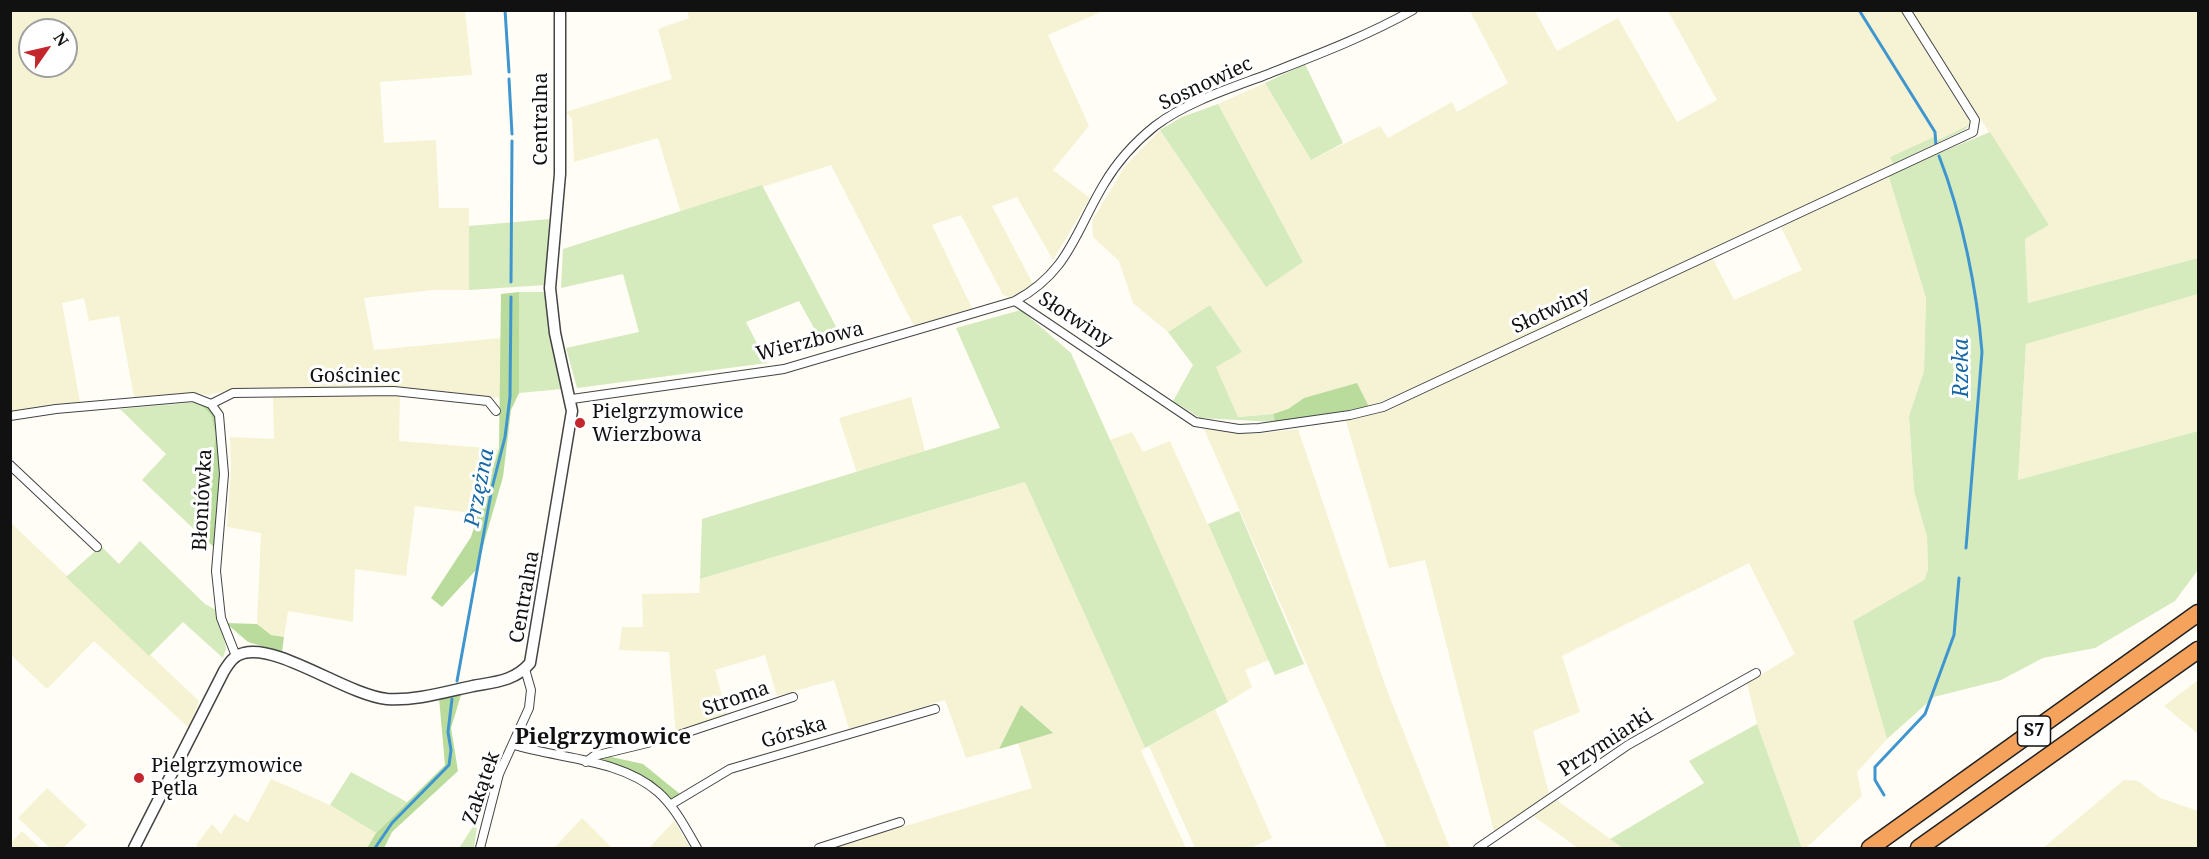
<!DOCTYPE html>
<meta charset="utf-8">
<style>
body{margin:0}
#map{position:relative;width:2209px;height:859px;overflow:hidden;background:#fffdf5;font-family:"Noto Serif",serif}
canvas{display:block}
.frame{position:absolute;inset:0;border:12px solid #111;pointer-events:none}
.north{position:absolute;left:18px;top:18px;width:60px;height:60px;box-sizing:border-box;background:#fff;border:2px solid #a0a0a0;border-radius:50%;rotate:56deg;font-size:16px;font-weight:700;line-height:24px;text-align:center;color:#111}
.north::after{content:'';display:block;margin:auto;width:21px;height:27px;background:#c4262e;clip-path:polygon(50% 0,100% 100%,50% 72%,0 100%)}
</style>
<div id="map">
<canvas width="2209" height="859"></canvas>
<div class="frame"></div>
<div class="north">N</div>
</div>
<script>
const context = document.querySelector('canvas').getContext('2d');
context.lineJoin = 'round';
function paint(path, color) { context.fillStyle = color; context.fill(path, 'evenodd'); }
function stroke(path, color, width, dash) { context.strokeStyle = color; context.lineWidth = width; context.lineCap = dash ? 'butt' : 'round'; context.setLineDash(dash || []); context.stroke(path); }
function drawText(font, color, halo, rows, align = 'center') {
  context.font = font + ' "Noto Serif",serif'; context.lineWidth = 6; context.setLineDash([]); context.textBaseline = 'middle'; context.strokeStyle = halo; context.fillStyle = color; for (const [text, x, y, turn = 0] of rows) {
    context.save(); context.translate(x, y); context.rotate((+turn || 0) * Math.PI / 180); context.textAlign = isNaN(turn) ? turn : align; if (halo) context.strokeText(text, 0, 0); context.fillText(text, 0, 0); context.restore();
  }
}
const farmland = new Path2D(`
 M11 11H465L472 75 380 82 384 143 436 140 439 208H469V290H432L364 298 374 350 501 338 500 398 397 387 239 388 208 395 182 393 134 397 119 316 89 321 84 298 62 303 80 402 11 411ZM30 30H66V66H30Z
 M687 11H1103L1048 35 1089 126 1053 170 1090 198 1053 260 1017 197 992 206 1034 286 1012 298 1003 295 961 215 932 225 972 308 914 326 831 165 681 213 658 138 574 162 572 119 566 112 672 79 658 29 689 18Z
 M1470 11H1535L1557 51 1618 18 1677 122 1717 100 1668 11H1901L1971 124 1936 141 1934 138 1890 157 1893 164 1561 322 1369 407 1304 398 1288 409 1273 414 1238 417 1215 367 1242 352 1210 305 1168 332 1133 303 1119 261 1093 237 1092 221 1125 166 1160 130 1266 286 1303 262 1218 104 1265 83 1311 160 1380 126 1388 138 1452 102 1457 112 1508 83Z
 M1911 11H2198V258L2028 303 2025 239 2049 225Z
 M1888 174 1926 298 1924 371 1909 416 1914 491 1927 537 1928 569 1924 580 1853 621 1887 739 1857 772 1862 796 1806 848H1802L1757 724 1747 683 1795 654 1749 563 1562 656 1580 712 1533 731 1549 794 1494 832 1425 560 1389 568 1346 421 1387 411 1712 257 1734 300 1802 270 1780 225Z
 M2198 294V431L2018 480 2026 343Z
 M400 395 399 441 499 449 479 514 415 506 406 576 355 569 353 622 288 611 284 637 271 635 257 624 261 533 227 527 231 469 230 437 274 439 273 397Z
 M911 397 925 451 857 473 839 418Z
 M1204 429 1255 434 1298 429 1385 685 1450 848H1387Z
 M1132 432 1143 452 1170 441 1269 660 1245 670 1252 687 1228 702 1110 440Z
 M1025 482 1145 748 1141 751 1186 848H832L1032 788 1018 743 1052 733 1021 705 999 749 966 758 945 700 849 729 834 680 777 696 765 655 715 670 729 721 676 736 669 652 619 650 622 627H643L642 594 699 593 700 579Z
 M10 522 199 701 189 728 94 641 47 689 11 655Z
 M2198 680V734L2164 706Z
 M1215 709 1272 838 1251 848H1195L1149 746Z
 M271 779 330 805 376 833 367 848H199L196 845 212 824 221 834 234 814 248 822Z
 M2124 780 2138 781 2160 798 2198 811V848H2043Z
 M47 788 87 825 63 848H50L18 818Z
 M1555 799 1623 848H1578L1533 816Z
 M582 818 612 848H554Z
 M674 821 691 848H649Z
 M22 831 40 848H11V843Z`);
const green = new Path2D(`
 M1305 64 1343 143 1311 160 1265 83Z
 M1218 104 1303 262 1266 287 1160 130 1182 117Z
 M1971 124 1964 130 1893 164 1890 157 1934 137 1936 141Z
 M1990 132 2049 225 2025 239 2028 303 2198 258V294L2026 344 2018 480 2198 431V570L2175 601 2095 648 2043 658 2001 680 1934 697 1887 739 1853 621 1924 580 1928 569 1927 537 1914 491 1909 416 1924 371 1926 298 1888 174Z
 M762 185 843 340 824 346 799 301 746 322 767 363 577 388 566 348 639 332 623 274 561 288 563 249Z
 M550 219 546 285 469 290V226Z
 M519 292H546L562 389 519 393Z
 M1210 305 1242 352 1216 367 1238 417 1273 414 1275 422 1200 418 1173 401 1193 365 1168 332Z
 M1021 310 1071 353 1228 702 1145 748 1025 482 700 579 702 519 1000 428 956 328Z
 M198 402 211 415 215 434 209 525 199 534 142 480 166 454 120 409Z
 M1239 511 1304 664 1275 675 1208 524Z
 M140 541 205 604 218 611 226 648 223 658 183 622 149 656 66 577 101 546 119 564Z
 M1757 724 1802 848H1623L1610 839 1704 783 1689 761Z
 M351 772 407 802 376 833 330 805Z
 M478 819 474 848H459Z`);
const forest = new Path2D(`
 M519 292V393L511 410 503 477 476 570 442 607 431 598 471 537 499 449 501 294Z
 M1357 383 1369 407 1275 422 1273 414 1288 409 1304 398Z
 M198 402C206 404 213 407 216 415 227 453 217 508 214 547L199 534 209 524 215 434 211 415Z
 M226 623 257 624 271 635 284 637 282 652 248 642Z
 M461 695 451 728 458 771 392 832 384 848H367L376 833 445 765 439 698Z
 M1021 705 1053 733 999 749Z
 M607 756 643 764 680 794 670 800C654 776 623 769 597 760Z`);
const stream = new Path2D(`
 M505 10 509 72
 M1859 10 1935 132 1936 146
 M509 79 512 134
 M1939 156C1962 215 1977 290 1982 352L1966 548
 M511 282 512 141
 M457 681 492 488 505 437 510 397 511 297
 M1884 795 1875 780V767L1925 714 1954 635 1959 578
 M375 848 392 823 449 765 451 750 448 732 452 699`);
const minor = new Path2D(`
 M1015 301 1195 422 1239 429 1259 428 1350 415 1383 407 1973 132 1975 120 1906 10
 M572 399 784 369 1015 301C1069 272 1075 232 1104 184 1117 162 1135 142 1155 126 1185 103 1228 89 1263 76 1314 56 1365 37 1413 10
 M211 404 233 393 394 391 488 401 496 411
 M10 416 56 409 193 397 211 404 219 415 224 474 216 571 221 618 236 656
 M10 465 97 547
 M514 745C561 759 620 759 658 792 675 807 686 829 697 848
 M586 762 594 756 676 736 793 697
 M670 805 730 769 935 709
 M480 848 499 774 529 708 531 690 525 669
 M819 848 900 822
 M1478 848 1628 745 1756 673`);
const tertiary = new Path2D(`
 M134 848 224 671C229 663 234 655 244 653 279 644 347 695 387 699 415 701 445 692 473 686 495 682 515 681 530 663L572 411 555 333 550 288 560 174V10`);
const motorway = new Path2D(`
 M1870 848 2198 613
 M1919 848 2198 650`);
const markers = [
 [580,423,6,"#c4262e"],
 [139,778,6,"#c4262e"]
];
const shields = [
 [2034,731,33]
];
const shieldNames = [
 ["S7",2034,731]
];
const streetNames = [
 ["Sosnowiec",1206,84,-25],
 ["Centralna",541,119,-90],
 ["Słotwiny",1551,311,-25],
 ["Słotwiny",1075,320,33],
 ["Wierzbowa",810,342,-14],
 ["Gościniec",355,376],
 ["Błoniówka",203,500,-87],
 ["Centralna",525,597,-80],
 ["Stroma",736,699,-19],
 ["Górska",794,733,-17],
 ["Przymiarki",1606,743,-33],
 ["Zakątek",482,788,-71]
];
const poiNames = [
 ["Pielgrzymowice",592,412],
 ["Wierzbowa",592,435],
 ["Pielgrzymowice",151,766],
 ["Pętla",151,789]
];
const waterNames = [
 ["Rzeka",1962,368,-90],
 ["Przężna",480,488,-79]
];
const quarterNames = [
 ["Pielgrzymowice",603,738]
];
paint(farmland, '#f6f3d4');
paint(green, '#d5ebbd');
paint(forest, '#b9dc9c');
stroke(stream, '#3f96cf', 3);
stroke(minor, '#444', 10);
stroke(tertiary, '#444', 13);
stroke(motorway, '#222', 19);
stroke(minor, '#fff', 8);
stroke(tertiary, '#fff', 10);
stroke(motorway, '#f5a25d', 16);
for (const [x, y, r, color] of markers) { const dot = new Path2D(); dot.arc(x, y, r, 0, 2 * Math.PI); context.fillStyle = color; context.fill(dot); stroke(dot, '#fff', 2); }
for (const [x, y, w] of shields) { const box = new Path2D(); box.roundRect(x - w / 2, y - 15, w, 30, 4.5); context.fillStyle = '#fff'; context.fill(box); stroke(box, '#111', 1.5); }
drawText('bold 18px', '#111', null, shieldNames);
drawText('20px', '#111', '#fff', streetNames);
drawText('20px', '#111', '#fff', poiNames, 'left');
drawText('italic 21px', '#1768a6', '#fff', waterNames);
drawText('bold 22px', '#111', '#fff', quarterNames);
</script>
